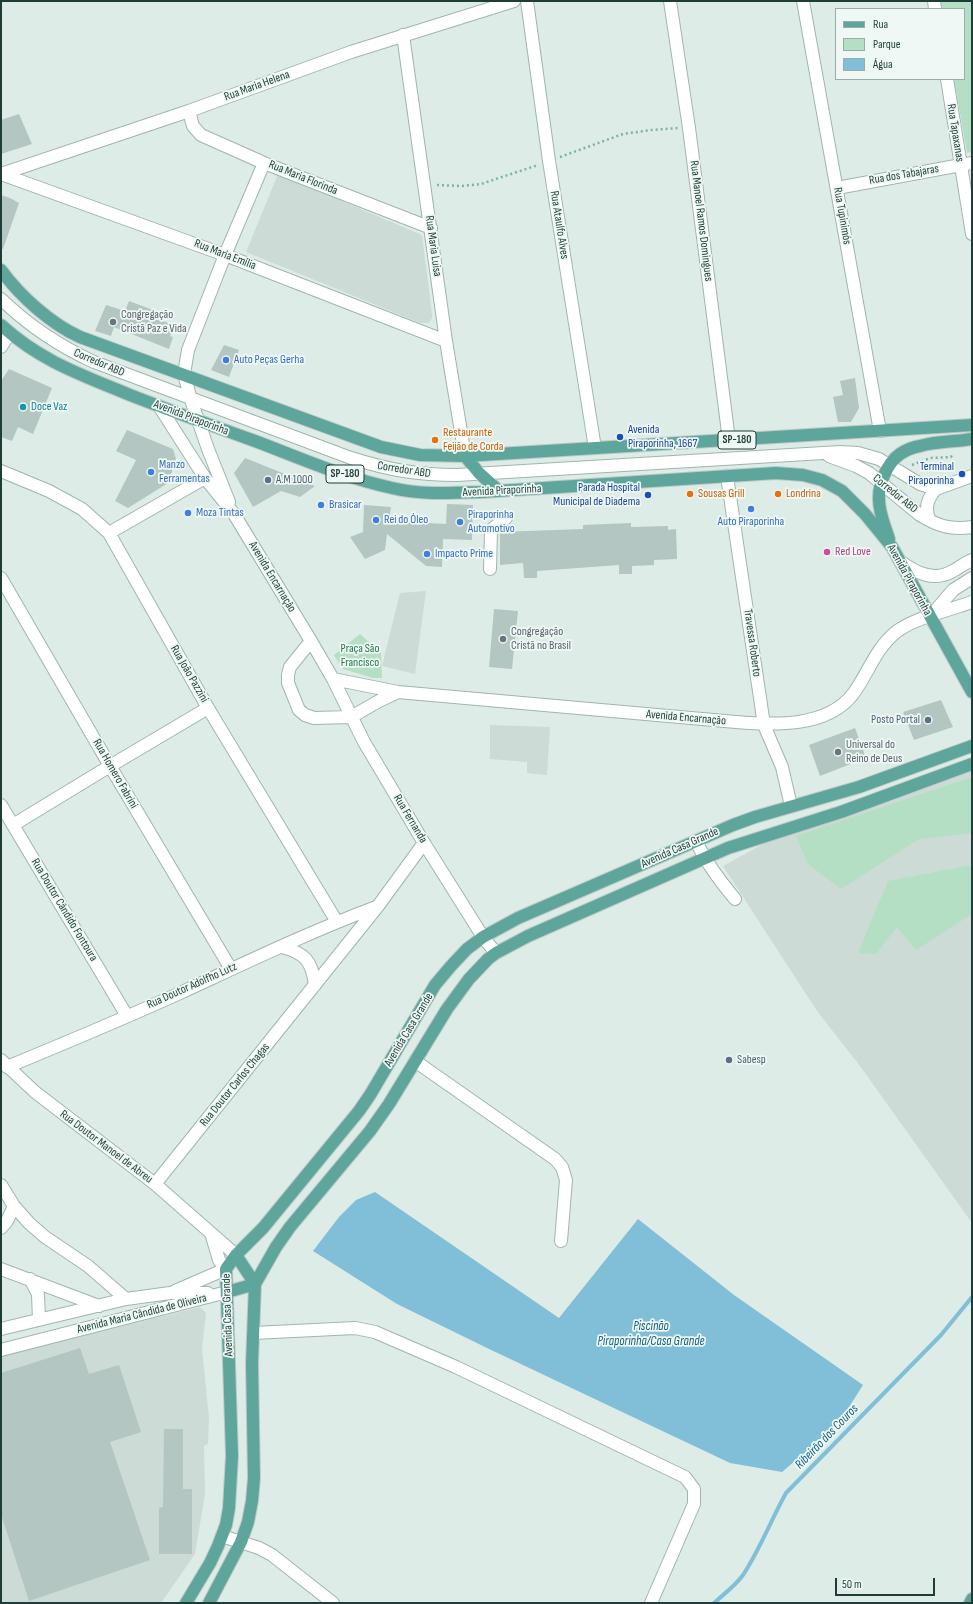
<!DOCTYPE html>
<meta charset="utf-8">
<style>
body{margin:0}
#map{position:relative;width:973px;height:1604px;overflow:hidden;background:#deece7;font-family:"Sofia Sans Condensed",sans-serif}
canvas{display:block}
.frame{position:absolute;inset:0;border:2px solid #1e3d38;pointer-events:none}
.legend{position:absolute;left:835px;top:8px;width:130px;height:72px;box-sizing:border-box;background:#eff8f4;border:1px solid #9bada9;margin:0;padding:5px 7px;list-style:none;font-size:12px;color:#1e3d38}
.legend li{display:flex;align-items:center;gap:8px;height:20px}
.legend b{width:20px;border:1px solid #9bada9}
.scale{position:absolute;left:835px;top:1578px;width:100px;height:18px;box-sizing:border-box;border:2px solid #1e3d38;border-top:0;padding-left:5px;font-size:12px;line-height:14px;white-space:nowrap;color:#1e3d38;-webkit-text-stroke:3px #eff8f4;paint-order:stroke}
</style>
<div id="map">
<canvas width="973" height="1604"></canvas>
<div class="frame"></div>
<ul class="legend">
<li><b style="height:5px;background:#5ea69c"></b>Rua</li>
<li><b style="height:11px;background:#b4dfc5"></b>Parque</li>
<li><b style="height:11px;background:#80bfd7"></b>Água</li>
</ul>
<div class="scale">50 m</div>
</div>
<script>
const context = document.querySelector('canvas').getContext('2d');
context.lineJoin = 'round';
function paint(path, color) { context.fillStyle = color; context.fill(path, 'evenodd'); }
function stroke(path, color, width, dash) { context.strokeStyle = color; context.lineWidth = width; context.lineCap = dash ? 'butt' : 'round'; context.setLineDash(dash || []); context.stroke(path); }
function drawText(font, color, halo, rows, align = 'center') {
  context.font = font + ' "Sofia Sans Condensed",sans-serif'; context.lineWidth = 3.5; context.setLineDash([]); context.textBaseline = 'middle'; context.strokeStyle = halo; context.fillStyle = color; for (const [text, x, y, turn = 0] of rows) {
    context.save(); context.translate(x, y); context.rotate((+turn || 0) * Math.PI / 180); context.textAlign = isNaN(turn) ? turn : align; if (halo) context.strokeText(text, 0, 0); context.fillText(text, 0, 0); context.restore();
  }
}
const built = new Path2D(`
 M278 174 422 235 432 314V318L429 323H420L246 252Z
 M426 591 415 674 382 666 400 593Z
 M490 725 550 727 547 775 527 773V762L490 759Z
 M972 769V1223L860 1066 817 1011 723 866 783 833Z
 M200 1307 206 1313 202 1349 209 1418 208 1444 204 1446 205 1494 195 1554 161 1603H1V1356Z`);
const green = new Path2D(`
 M941 1H972V152L967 153 954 79H964V9H942Z
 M360 634 381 653 382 678H373L343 669 334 655Z
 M972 777V833L919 839 841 889 808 864 796 836Z
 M972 865V914L916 950 897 927 876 954 858 953 888 881Z`);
const water = new Path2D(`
 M375 1192 559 1318 638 1219 734 1295 863 1385 844 1415 815 1444 782 1472 730 1463 487 1348 397 1304 313 1251 339 1217 356 1200Z`);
const stream = new Path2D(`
 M714 1603C724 1594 736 1585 743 1575 760 1549 771 1520 786 1493L941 1335 972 1297`);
const building = new Path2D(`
 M19 114 32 144 1 154V120Z
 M1 195 10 198 19 203 3 249 1 248Z
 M129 301 153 310 151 317 174 325 170 336 173 337 169 349 114 327 111 336 95 331 106 305 125 311Z
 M224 345 239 350 229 377 211 370Z
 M9 369 52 388 33 434 18 427 12 441 1 437V381Z
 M855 378 859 408 851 422H838L833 397 843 395 840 381Z
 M127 430 173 449 176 459 168 483 128 508 115 501 136 460 116 451Z
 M245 458 315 486 300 497 281 491 253 507 234 473Z
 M447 504 473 505 472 540 443 539 442 567 426 566 387 534 385 550 365 559 350 537 363 532 364 505 391 507 389 521 446 524Z
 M631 523V527L668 526V530L676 529 677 559 654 560V565L632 566V574H619V565L537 571V578H524L523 563 500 565V532L583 529V525Z
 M494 609 518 611 512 669 489 667Z
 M941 700 953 727 914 740 903 712Z
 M855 728 866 758 820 776 809 745Z
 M80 1348 89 1374 119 1365 141 1432 110 1442 150 1560 29 1601 1 1514V1373Z
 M164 1429H183V1489H192V1554H159V1508L163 1507Z`);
const path = new Path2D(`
 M560 157 623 134 651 130 678 128
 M437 185 462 186 481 184 538 165
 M912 465 930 458 951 457 953 453`);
const minor = new Path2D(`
 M527 1 549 161 595 448
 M670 1 689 128 729 440
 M803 1 880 431
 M934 1 935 9
 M403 35 446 341 465 456
 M947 79 972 234
 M189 111 193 126 201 135 264 163 431 228
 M1 174 189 111 351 52 514 1
 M1 174 225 255 446 341
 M837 188 972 163
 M1 299C29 326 59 346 94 362L351 458C389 470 418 475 457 475L840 452 858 453 879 459 920 484 936 489 972 476
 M1 347 10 333
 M159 406 205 478 234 514 311 641 333 679 364 742 424 843 483 937 496 953
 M829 456 856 466 869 473 920 515C938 526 950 530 972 527
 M1 471 49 491 82 509 109 533 208 708 337 922
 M727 476 764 725 782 767 791 806
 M229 502 208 449 191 400 184 374 188 350 225 255 264 163
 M929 520C925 507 927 499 936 489
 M109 533 205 478
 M900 561C916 573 934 582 953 571 960 567 965 563 972 560
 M490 569 491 530 506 518
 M1 578 110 766 231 969
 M930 617 953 590 972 578
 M311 641 290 667 288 675V683L299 710 305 715 314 718 351 717 379 701 398 692
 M333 679 398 692 736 722C773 725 827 728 853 694 868 674 875 649 896 632 914 618 950 610 972 602
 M1 805 127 1016
 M13 825 110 766 208 708
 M696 841C706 863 720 881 735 899
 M282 947C305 953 312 961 315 985
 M1 1060 35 1092 155 1184 236 1255
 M415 1061 555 1159 562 1167 566 1180 561 1241
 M7 1067C65 1043 123 1019 180 993 245 963 309 932 376 907
 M155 1184 378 906 424 843
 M1 1185 14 1206 29 1223 45 1237 88 1266 126 1299
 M1 1228 7 1221 14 1206
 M1 1269 99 1306
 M30 1279 38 1294 39 1320
 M175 1291 226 1269 219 1260 211 1233
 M1 1329 126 1299 170 1293H208
 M253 1333 355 1328 375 1332 456 1367 685 1477 694 1489V1504L651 1603
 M1 1350 227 1292
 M222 1536 259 1548 272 1555 333 1603`);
const major = new Path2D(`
 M1 270C20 296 51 324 80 337L381 447 420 455 465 456 972 425
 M1 325C40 361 82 375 130 395 171 411 213 426 255 441 300 458 345 478 392 488 421 495 452 493 482 492L776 473 803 475 822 480 842 491 865 514 892 547 972 692
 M465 456 479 473 499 491
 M889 539C885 526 879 513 879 500 878 485 887 463 900 454 906 450 913 447 920 446 937 441 955 442 972 439
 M227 1292 255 1284 236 1255
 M186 1603 210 1563 218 1546 226 1525 229 1508 232 1456 226 1269 236 1255 263 1228 359 1111 370 1095 435 985 451 966 467 949 483 937 518 918 733 825 755 817 859 787 972 746
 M209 1603 241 1542 248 1522 252 1501 254 1478 252 1363 255 1284 276 1247 290 1227 370 1131 389 1104 447 1009 469 979 488 959 496 953 528 936 728 848 841 812 972 764
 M970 1603 972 1599`);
const markers = [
 [113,322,4,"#6b7280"],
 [226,360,4,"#3f7fe0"],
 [23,407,4,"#0f9aa8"],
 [620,437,4,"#1a4fb4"],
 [435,440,4,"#e8710a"],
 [151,472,4,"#3f7fe0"],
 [962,474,4,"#1a4fb4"],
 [268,480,4,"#5c6f8a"],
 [690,494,4,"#e8710a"],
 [778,494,4,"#e8710a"],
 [648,495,4,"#1a4fb4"],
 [321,505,4,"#3f7fe0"],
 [751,509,4,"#3f7fe0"],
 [188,513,4,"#3f7fe0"],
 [376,520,4,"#3f7fe0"],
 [460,522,4,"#3f7fe0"],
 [827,552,4,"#d1479c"],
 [427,554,4,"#3f7fe0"],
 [503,639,4,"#6b7280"],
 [928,720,4,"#5c6f8a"],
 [838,752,4,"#6b7280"],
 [729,1060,4,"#5c6f8a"]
];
const shields = [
 [737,440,38],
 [345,474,38]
];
const shieldNames = [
 ["SP-180",737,440],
 ["SP-180",345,474]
];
const streetNames = [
 ["Rua Maria Helena",257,86,-20],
 ["Rua Tapaxanas",955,133,81],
 ["Rua dos Tabajaras",904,175,-10],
 ["Rua Maria Florinda",303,178,22],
 ["Rua Tupinimós",842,216,80],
 ["Rua Manoel Ramos Domingues",701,221,83],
 ["Rua Ataulfo Alves",559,225,81],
 ["Rua Maria Luisa",433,246,82],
 ["Rua Maria Emília",225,255,21],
 ["Corredor ABD",99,363,23],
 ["Avenida Piraporinha",191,418,21],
 ["Corredor ABD",404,470,9],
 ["Avenida Piraporinha",502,491,-3],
 ["Corredor ABD",895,494,39],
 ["Avenida Encarnação",272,577,59],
 ["Avenida Piraporinha",909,580,61],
 ["Travessa Roberto",752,643,82],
 ["Rua João Pazzini",189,674,60],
 ["Avenida Encarnação",686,718,5],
 ["Rua Homero Fabrini",115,774,60],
 ["Rua Fernanda",410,819,59],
 ["Avenida Casa Grande",680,848,-24],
 ["Rua Doutor Cândido Fontoura",64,910,59],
 ["Rua Doutor Adolfho Lutz",192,986,-24],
 ["Avenida Casa Grande",409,1030,-59],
 ["Rua Doutor Carlos Chagas",235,1085,-51],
 ["Rua Doutor Manoel de Abreu",106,1147,37],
 ["Avenida Maria Cândida de Oliveira",142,1314,-14],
 ["Avenida Casa Grande",228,1315,-92]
];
const worshipNames = [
 ["Congregação",121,315],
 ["Cristã Paz e Vida",121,329],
 ["Congregação",511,632],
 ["Cristã no Brasil",511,646],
 ["Universal do",846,745],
 ["Reino de Deus",846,759]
];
const shopNames = [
 ["Auto Peças Gerha",234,360],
 ["Manzo",159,465],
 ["Ferramentas",159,479],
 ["Brasicar",329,505],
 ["Moza Tintas",196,513],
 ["Piraporinha",468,515],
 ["Automotivo",468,529],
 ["Rei do Óleo",384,520],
 ["Auto Piraporinha",751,522,"center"],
 ["Impacto Prime",435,554]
];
const cultureNames = [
 ["Doce Vaz",31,407]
];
const transitNames = [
 ["Avenida",628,430,"left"],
 ["Piraporinha, 1667",628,444,"left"],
 ["Terminal",954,467],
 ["Piraporinha",954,481],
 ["Parada Hospital",640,488],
 ["Municipal de Diadema",640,502]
];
const foodNames = [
 ["Restaurante",443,433],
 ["Feijão de Corda",443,447],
 ["Sousas Grill",698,494],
 ["Londrina",786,494]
];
const serviceNames = [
 ["A.M 1000",276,480],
 ["Posto Portal",920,720,"right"],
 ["Sabesp",737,1060]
];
const hotelNames = [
 ["Red Love",835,552]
];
const parkNames = [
 ["Praça São",360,649],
 ["Francisco",360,663]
];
const waterNames = [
 ["Piscinão",651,1327],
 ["Piraporinha/Casa Grande",651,1342],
 ["Ribeirão dos Couros",827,1437,-46]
];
paint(built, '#ccdbd6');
paint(green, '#b4dfc5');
paint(water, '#80bfd7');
stroke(stream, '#80bfd7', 4);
paint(building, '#b3c6c1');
stroke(minor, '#a1b4af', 14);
stroke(major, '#c0c9c7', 14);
stroke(path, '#7bb2a8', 2.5, [2, 3]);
stroke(minor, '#fff', 12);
stroke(major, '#5ea69c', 12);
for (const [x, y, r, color] of markers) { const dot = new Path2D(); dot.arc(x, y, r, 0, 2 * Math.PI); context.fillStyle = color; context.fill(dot); stroke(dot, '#eff8f4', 1.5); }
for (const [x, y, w] of shields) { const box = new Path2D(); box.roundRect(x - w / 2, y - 9, w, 18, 3); context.fillStyle = '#eff8f4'; context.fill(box); stroke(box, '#1e3d38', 1); }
drawText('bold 11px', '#1e3d38', null, shieldNames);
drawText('12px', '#1e3d38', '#eff8f4', streetNames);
drawText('12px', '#5b616d', '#eff8f4', worshipNames, 'left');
drawText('12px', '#366cbe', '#eff8f4', shopNames, 'left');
drawText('12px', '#0d838f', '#eff8f4', cultureNames, 'left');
drawText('12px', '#164399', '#eff8f4', transitNames, 'right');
drawText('12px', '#c56008', '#eff8f4', foodNames, 'left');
drawText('12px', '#4e5e75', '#eff8f4', serviceNames, 'left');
drawText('12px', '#b23c85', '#eff8f4', hotelNames, 'left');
drawText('12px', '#24784f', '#eff8f4', parkNames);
drawText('italic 13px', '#125f7e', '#eff8f4', waterNames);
</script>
